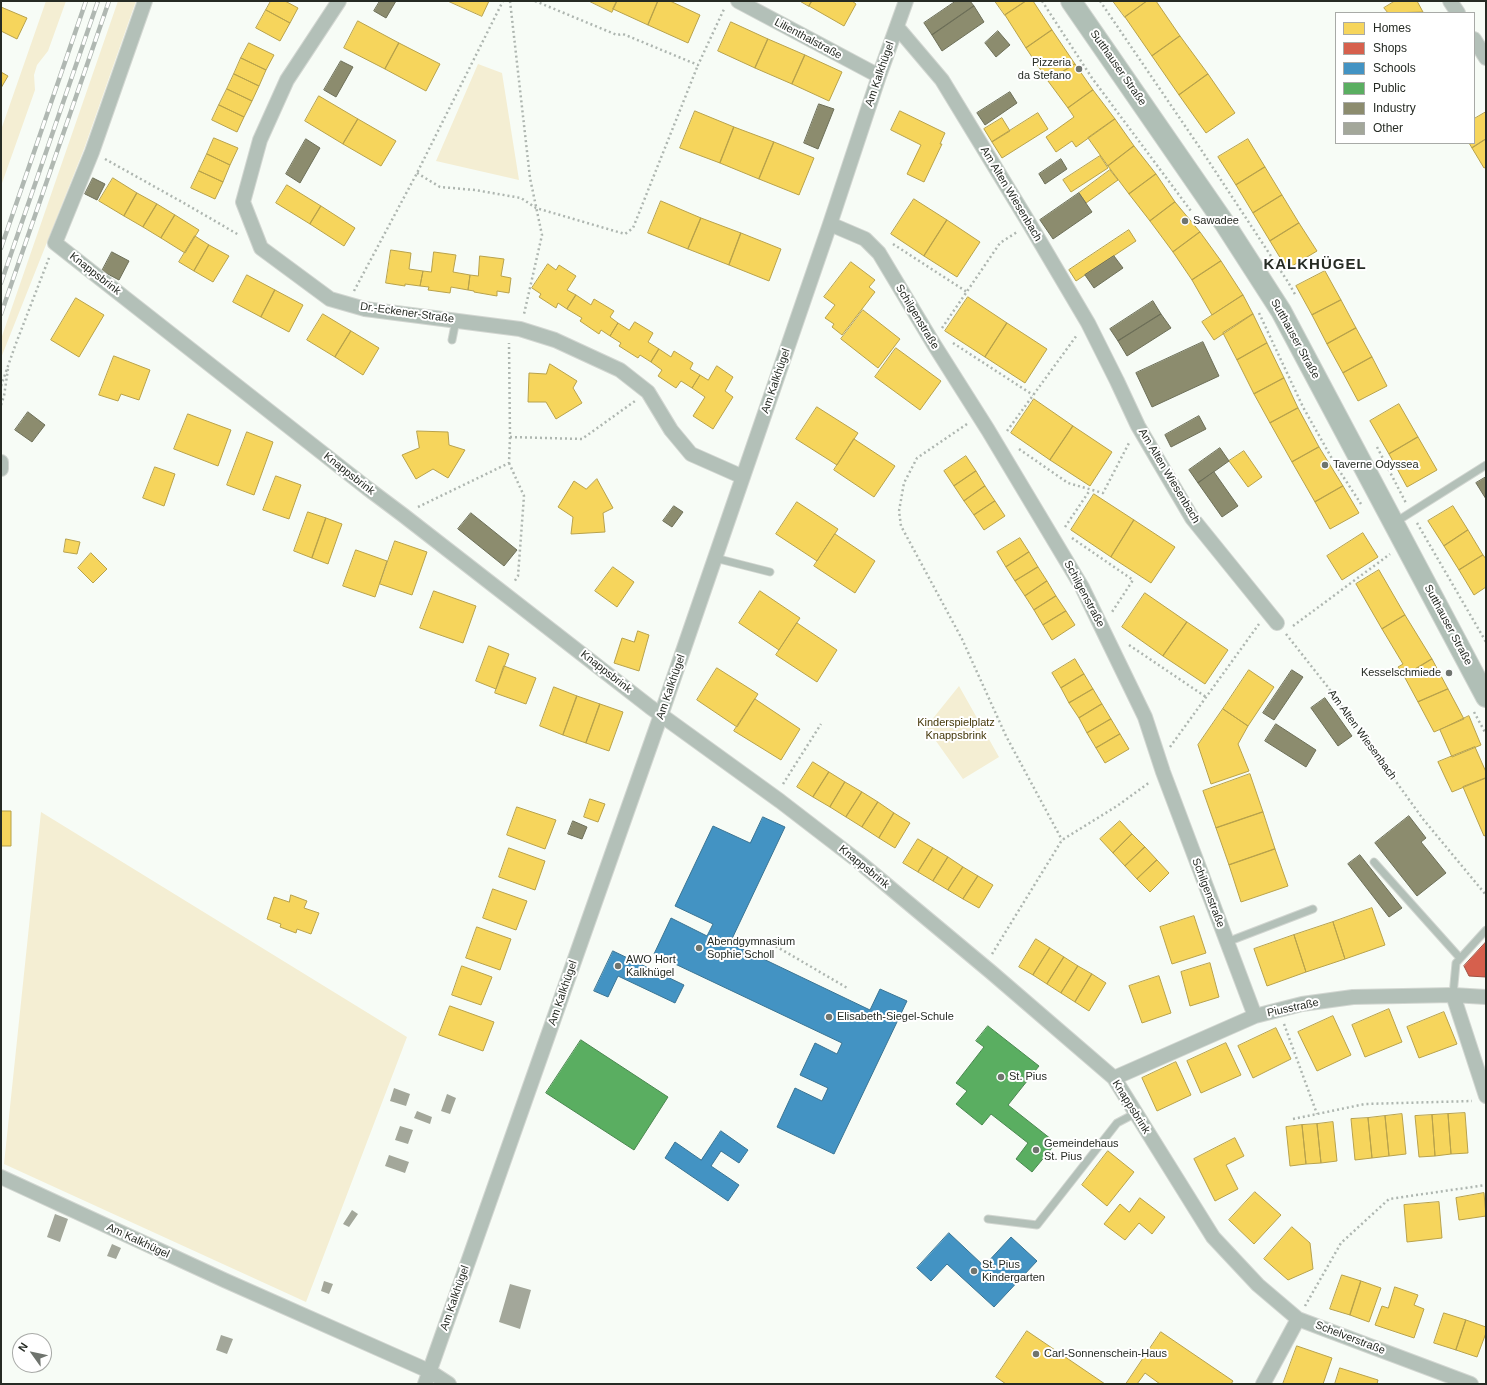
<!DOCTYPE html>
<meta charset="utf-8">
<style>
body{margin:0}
#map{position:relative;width:1487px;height:1385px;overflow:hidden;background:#f7fcf6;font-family:Helvetica,sans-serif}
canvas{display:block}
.frame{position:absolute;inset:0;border:2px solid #262b24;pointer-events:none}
.legend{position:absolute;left:1335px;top:12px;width:140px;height:132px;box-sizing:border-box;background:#fff;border:1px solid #a8aaa7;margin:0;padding:5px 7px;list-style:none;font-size:12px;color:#262b24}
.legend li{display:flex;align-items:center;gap:8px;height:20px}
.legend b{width:20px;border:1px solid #a8aaa7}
.north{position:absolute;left:12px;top:1333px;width:40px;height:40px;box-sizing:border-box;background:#fff;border:1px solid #a8aaa7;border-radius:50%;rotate:303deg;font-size:11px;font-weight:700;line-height:16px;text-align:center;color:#262b24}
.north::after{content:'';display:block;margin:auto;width:14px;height:18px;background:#6f746e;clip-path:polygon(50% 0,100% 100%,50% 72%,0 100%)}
</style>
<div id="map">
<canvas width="1487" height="1385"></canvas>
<div class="frame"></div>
<ul class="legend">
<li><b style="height:11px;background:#f6d55c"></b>Homes</li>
<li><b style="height:11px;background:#d6604d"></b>Shops</li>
<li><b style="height:11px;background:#4393c3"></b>Schools</li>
<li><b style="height:11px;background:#5aae61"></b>Public</li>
<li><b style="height:11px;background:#8c8c6e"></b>Industry</li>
<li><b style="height:11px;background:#a3a79a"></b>Other</li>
</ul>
<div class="north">N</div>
</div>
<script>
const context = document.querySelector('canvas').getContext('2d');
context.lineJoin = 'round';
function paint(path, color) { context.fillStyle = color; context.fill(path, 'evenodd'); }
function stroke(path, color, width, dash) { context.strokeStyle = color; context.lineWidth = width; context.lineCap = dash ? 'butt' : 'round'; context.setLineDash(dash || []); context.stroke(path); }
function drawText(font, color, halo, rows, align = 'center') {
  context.font = font + ' Helvetica,sans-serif'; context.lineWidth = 4; context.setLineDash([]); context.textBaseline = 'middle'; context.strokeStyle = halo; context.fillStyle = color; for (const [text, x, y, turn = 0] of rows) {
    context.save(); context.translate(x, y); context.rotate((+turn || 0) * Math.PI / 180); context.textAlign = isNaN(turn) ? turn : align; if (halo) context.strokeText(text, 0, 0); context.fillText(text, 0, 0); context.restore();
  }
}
const green = new Path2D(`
 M46 1H66L48 51 37 65 34 75 35 90 1 186V130Z
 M118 1H136L84 149 1 358V339Z
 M478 64 502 73 519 180 436 161Z
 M959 686 999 757 963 779 926 727Z
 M41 812 407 1037 306 1302 4 1164Z`);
const homes = new Path2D(`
 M271 1H285L298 8 290 23 266 10Z
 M448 1H489L482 16Z
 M589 1H617L612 12Z
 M617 1H658L648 25 613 9Z
 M658 1H670L700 15 688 43 648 25Z
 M800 1H812L809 6Z
 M812 1H852L856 4 844 26 809 6Z
 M995 1H1026L1005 15Z
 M1026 1H1033L1052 30 1026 48 1005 15Z
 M1113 1H1147L1125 17Z
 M1147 1H1156L1180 36 1152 56 1125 17Z
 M1395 1H1417L1423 12 1388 13 1384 8Z
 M1 7 27 18 17 39 1 31Z
 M266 10 290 23 280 41 256 28Z
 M358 21 399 43 385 69 344 48Z
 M731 22 768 39 755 68 718 51Z
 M1052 30 1075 64 1048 81 1026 48Z
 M1180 36 1208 74 1179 95 1152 56Z
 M768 39 805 55 792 84 755 68Z
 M249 43 274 55 266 70 241 58Z
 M399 43 440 64 426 91 385 69Z
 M805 55 842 72 829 101 792 84Z
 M241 58 266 70 259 86 234 74Z
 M1075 64 1093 90 1068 108 1048 81Z
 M1 72 8 76 1 88Z
 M234 74 259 86 252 101 227 89Z
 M1208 74 1235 113 1206 133 1179 95Z
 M227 89 252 101 244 117 219 105Z
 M1093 90 1115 119 1076 147 1072 141 1056 152 1046 137 1074 117 1068 108Z
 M319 96 358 119 343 144 305 121Z
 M219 105 244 117 237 132 212 120Z
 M695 111 734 127 720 163 680 148Z
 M900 111 945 133 940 144H942L924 182 907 174 921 145 891 130Z
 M1486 112V139L1472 148 1469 143H1474V119Z
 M1038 113 1048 129 1002 158 992 142Z
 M1002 118 1010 131 992 142 984 129Z
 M358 119 396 141 381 166 343 144Z
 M1115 119 1134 146 1108 166 1088 138Z
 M734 127 774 142 759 179 720 163Z
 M214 138 238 148 230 165 207 154Z
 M1248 139 1265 167 1236 185 1218 157Z
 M1486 139V167L1484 168 1472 148Z
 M774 142 814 158 799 195 759 179Z
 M1134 146 1156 174 1129 194 1108 166Z
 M207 154 230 165 223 182 199 171Z
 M1100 156 1108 168 1071 192 1063 180Z
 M1265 167 1282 195 1253 213 1236 185Z
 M1110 170 1118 180 1086 203 1079 193Z
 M199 171 223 182 215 199 191 188Z
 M1156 174 1175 202 1150 221 1129 194Z
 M113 178 137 193 124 216 99 201Z
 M287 185 321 206 310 224 276 203Z
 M137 193 157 204 143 227 124 216Z
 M1282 195 1299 223 1270 241 1253 213Z
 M914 199 947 220 924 256 891 234Z
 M661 201 701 218 688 249 648 233Z
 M1175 202 1200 232 1173 252 1150 221Z
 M157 204 175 215 161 238 143 227Z
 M321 206 355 228 344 246 310 224Z
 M175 215 199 230 185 253 161 238Z
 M701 218 741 233 729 265 688 249Z
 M947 220 980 242 957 277 924 256Z
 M1299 223 1317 251 1287 269 1270 241Z
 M1129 230 1136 241 1076 281 1069 270Z
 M1200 232 1221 261 1192 280 1173 252Z
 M741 233 781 249 769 281 729 265Z
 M195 236 209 245 194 271 179 262Z
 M209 245 229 256 213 282 194 271Z
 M391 250 411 253 409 269 423 271 420 286 405 284V286L386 283Z
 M434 252 456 255 453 272 470 275 468 290 451 287 450 293 428 290 429 287 420 286 423 271 431 272Z
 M480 256 504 259 501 276 511 278 509 293 497 291V296L474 292V291L468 290 470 275 478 276Z
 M1221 261 1243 295 1212 315 1192 280Z
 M851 262 875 280 869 287 875 292 842 335 832 327 834 324 825 318 835 305 824 297Z
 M548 264 556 270 559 265 576 276 567 290 576 295 567 309 558 303 556 308 539 297 541 294 532 288Z
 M1325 271 1341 300 1312 315 1296 286Z
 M247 275 275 290 261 317 233 302Z
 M275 290 303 305 289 332 261 317Z
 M576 295 591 305 594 299 614 311 610 317 618 323 610 336 601 330 599 334 580 321 582 318 567 309Z
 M1243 295 1253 314 1214 340 1202 322Z
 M968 297 1007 323 985 357 945 331Z
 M76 298 104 315 79 357 51 340Z
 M1341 300 1356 328 1327 344 1312 315Z
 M863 310 900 339 878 368 841 339Z
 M323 314 351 331 335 357 307 340Z
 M1253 314 1267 343 1237 360 1223 333Z
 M635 322 653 333 648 342 659 349 651 362 640 355 638 358 619 346 621 343 610 336 618 323 629 330Z
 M1007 323 1047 349 1025 383 985 357Z
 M1356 328 1372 357 1343 373 1327 344Z
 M351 331 379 348 363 375 335 357Z
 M1267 343 1284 378 1254 394 1237 360Z
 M896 348 941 381 920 410 875 377Z
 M659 349 671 357 674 351 693 363 690 369 700 375 692 388 681 381 676 388 658 376 662 370 651 362Z
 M114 356 150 370 139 400 121 394 118 401 99 395Z
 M1372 357 1387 386 1358 401 1343 373Z
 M550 364 577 381 573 388 582 403 556 419 546 402H528L529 373 546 374Z
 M717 366 733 377 725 391 733 397 713 429 693 416 705 397 692 388 700 375 708 380Z
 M1284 378 1298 408 1270 423 1254 394Z
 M1034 399 1073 426 1050 460 1011 433Z
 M1399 404 1418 437 1389 454 1370 421Z
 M817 407 858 433 837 465 796 439Z
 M1298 408 1319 447 1292 462 1270 423Z
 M188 414 231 430 218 466 174 449Z
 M1073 426 1112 452 1090 486 1050 460Z
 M417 431 448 432 449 445 465 450 448 478 433 469 416 479 402 455 419 448Z
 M247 432 273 442 254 495 227 485Z
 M1418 437 1437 470 1407 487 1389 454Z
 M854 439 895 466 874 497 834 470Z
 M1319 447 1343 486 1315 502 1292 462Z
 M1244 451 1262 477 1248 487 1229 461Z
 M966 456 976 471 954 486 944 471Z
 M155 467 175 474 164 506 143 498Z
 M976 471 985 486 964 501 954 486Z
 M276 476 301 485 289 519 263 510Z
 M597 479 613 508 603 513 605 532 571 534 573 517 558 507 574 481 586 489Z
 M985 486 995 501 974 515 964 501Z
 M1343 486 1359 513 1330 529 1315 502Z
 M1094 494 1134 520 1111 557 1071 530Z
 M995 501 1005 516 984 530 974 515Z
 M797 502 838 529 817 561 776 534Z
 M1453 506 1468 530 1444 546 1428 521Z
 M308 512 326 518 312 558 294 551Z
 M326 518 342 524 328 564 312 558Z
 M1134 520 1175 547 1151 583 1111 557Z
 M1468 530 1483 555 1459 570 1444 546Z
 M1363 533 1378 557 1342 580 1327 556Z
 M835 534 875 561 855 593 814 566Z
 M1020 538 1029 552 1006 567 997 552Z
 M66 539 80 542 77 554 64 552Z
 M395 541 427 552 412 595 380 584Z
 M356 550 387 561 375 597 343 586Z
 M1029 552 1038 567 1015 581 1006 567Z
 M91 553 107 569 93 583 78 568Z
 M1483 555 1486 559V587L1474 595 1459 570Z
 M613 567 634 582 617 607 595 591Z
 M1038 567 1047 581 1025 596 1015 581Z
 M1379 570 1405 615 1382 629 1356 584Z
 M1047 581 1056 596 1034 610 1025 596Z
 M434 591 476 606 463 643 420 628Z
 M760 591 800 618 779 650 739 623Z
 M1145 593 1187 622 1163 656 1122 627Z
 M1056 596 1066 611 1043 625 1034 610Z
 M1066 611 1075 625 1052 640 1043 625Z
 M1405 615 1432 659 1404 676 1398 667 1403 664 1382 629Z
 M1187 622 1228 650 1205 684 1163 656Z
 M797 623 837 650 817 682 776 655Z
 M638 631 649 635 639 671 614 663 622 638 634 642Z
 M489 646 509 654 496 689 476 681Z
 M1075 659 1084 674 1061 688 1052 673Z
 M1432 659 1448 689 1418 702 1404 676Z
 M504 666 536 678 526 704 495 693Z
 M717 668 758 694 737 727 697 700Z
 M1249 670 1274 687 1248 726 1223 709Z
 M1084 674 1093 689 1069 703 1061 688Z
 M554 687 577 696 563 735 540 726Z
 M1093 689 1102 704 1079 718 1069 703Z
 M1448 689 1464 719 1434 732 1418 702Z
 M577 696 600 704 586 743 563 735Z
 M755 699 800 729 781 760 734 731Z
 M600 704 623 712 609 751 586 743Z
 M1102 704 1111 719 1087 733 1079 718Z
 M1223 709 1248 726 1238 744 1249 771 1211 784 1198 745Z
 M1469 716 1481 745 1452 757 1440 730Z
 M1111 719 1120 734 1096 748 1087 733Z
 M1120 734 1129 749 1105 763 1096 748Z
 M1475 747 1486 772V778L1452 792 1438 762Z
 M813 762 829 772 813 797 797 787Z
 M829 772 845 782 830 807 813 797Z
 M1250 774 1263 812 1216 828 1203 791Z
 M1486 778V835L1484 836 1463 787Z
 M845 782 862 792 846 817 830 807Z
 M862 792 878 802 862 827 846 817Z
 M590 799 605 804 598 822 584 817Z
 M878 802 894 813 879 838 862 827Z
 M517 807 556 820 545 849 507 835Z
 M1 811H11V846H1Z
 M1263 812 1275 849 1229 865 1216 828Z
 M894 813 910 823 895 848 879 838Z
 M1120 821 1132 834 1113 853 1100 839Z
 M1132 834 1145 847 1125 866 1113 853Z
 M918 839 933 848 918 872 903 863Z
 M1145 847 1157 860 1137 879 1125 866Z
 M509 848 545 861 535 890 499 877Z
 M933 848 948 857 933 881 918 872Z
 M1275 849 1288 886 1241 902 1229 865Z
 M948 857 963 867 948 890 933 881Z
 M1157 860 1169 873 1150 892 1137 879Z
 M963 867 978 876 963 899 948 890Z
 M978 876 993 885 979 908 963 899Z
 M493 889 527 901 516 930 483 918Z
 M291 895 307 901 304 908 319 913 311 934 297 929 296 933 280 927 281 924 267 919 274 897 289 902Z
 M1372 908 1385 945 1345 959 1333 922Z
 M1194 916 1206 953 1172 964 1160 927Z
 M1333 922 1345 959 1306 972 1294 935Z
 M477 927 511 939 500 970 466 958Z
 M1294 935 1306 972 1267 986 1254 949Z
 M1036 939 1050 948 1033 975 1019 967Z
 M1050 948 1064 957 1047 984 1033 975Z
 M1064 957 1078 966 1061 993 1047 984Z
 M1210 963 1219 997 1190 1006 1181 972Z
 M462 966 492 977 481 1005 452 995Z
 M1078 966 1092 974 1075 1002 1061 993Z
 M1092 974 1106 983 1089 1011 1075 1002Z
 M1159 976 1171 1013 1142 1023 1129 986Z
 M450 1006 494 1022 483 1051 439 1035Z
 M1389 1009 1402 1042 1365 1057 1352 1025Z
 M1444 1012 1457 1044 1419 1058 1407 1027Z
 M1333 1016 1351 1055 1317 1071 1298 1032Z
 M1276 1028 1291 1059 1253 1078 1238 1046Z
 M1226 1043 1241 1075 1201 1093 1187 1061Z
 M1176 1062 1191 1095 1157 1111 1142 1078Z
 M1465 1113 1468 1153 1451 1154 1448 1114Z
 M1402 1114 1406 1154 1389 1156 1385 1116Z
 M1448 1114 1451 1154 1435 1156 1432 1115Z
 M1432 1115 1435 1156 1419 1157 1415 1116Z
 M1385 1116 1389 1156 1372 1158 1368 1118Z
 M1368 1118 1372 1158 1355 1160 1351 1119Z
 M1333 1122 1337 1161 1321 1163 1317 1124Z
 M1317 1124 1321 1163 1306 1164 1302 1125Z
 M1302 1125 1306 1164 1290 1166 1286 1127Z
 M1235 1138 1244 1156 1226 1165 1238 1189 1215 1201 1194 1159Z
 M1108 1151 1134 1172 1107 1206 1082 1185Z
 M1255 1192 1281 1215 1254 1244 1229 1220Z
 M1484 1193 1486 1216 1459 1220 1456 1198Z
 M1140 1198 1165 1217 1152 1234 1139 1223 1125 1240 1104 1224 1120 1204 1129 1212Z
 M1439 1202 1442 1238 1407 1242 1404 1205Z
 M1292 1227 1310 1243 1313 1269 1288 1280 1264 1259Z
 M1342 1275 1361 1281 1350 1315 1330 1309Z
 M1361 1281 1381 1288 1369 1322 1350 1315Z
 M1395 1287 1418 1295 1414 1305 1424 1309 1414 1338 1375 1325 1382 1306 1388 1308Z
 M1444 1313 1466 1320 1456 1350 1434 1343Z
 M1466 1320 1486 1327V1333L1477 1357 1456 1350Z
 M1027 1331 1105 1384H1006L996 1377Z
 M1161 1332 1233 1381 1231 1384H1160L1145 1373 1137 1384H1126Z
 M1297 1346 1332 1358 1323 1384H1283Z
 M1340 1368 1378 1380 1377 1384H1335Z`);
const shops = new Path2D(`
 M1486 942V977L1469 976 1464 966Z`);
const schools = new Path2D(`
 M763 817 785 827 730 943 870 1010 880 989 907 1001 834 1154 777 1127 795 1088 822 1101 828 1088 800 1075 815 1043 837 1054 842 1043 654 954 671 918 707 936 713 924 675 906 713 826 750 843Z
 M613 951 684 985 675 1003 618 976 608 997 594 991Z
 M721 1131 748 1150 739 1163 721 1151 711 1166 739 1185 728 1201 665 1158 675 1142 701 1160Z
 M949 1233 984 1266 1011 1237 1037 1261 994 1307 947 1264 931 1281 917 1268Z`);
const public = new Path2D(`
 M988 1026 1039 1066 1008 1105 1056 1143 1032 1172 1016 1159 1028 1143 991 1114 982 1125 956 1104 967 1091 956 1083 984 1047 976 1041Z
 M581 1040 668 1097 634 1150 546 1093Z`);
const industry = new Path2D(`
 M380 1H396L386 18 374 11Z
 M956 1H970L974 6 932 35 924 23Z
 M974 6 984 22 942 51 932 35Z
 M998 31 1010 45 996 57 985 43Z
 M341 61 353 67 336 97 324 90Z
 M1010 92 1017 103 985 125 977 113Z
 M819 104 834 109 818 149 804 143Z
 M306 139 320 148 300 183 286 174Z
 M1061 159 1067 169 1045 184 1039 174Z
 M93 178 105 184 97 200 85 194Z
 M1079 193 1092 212 1053 239 1040 220Z
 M112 252 129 261 119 280 102 271Z
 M1114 256 1123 268 1094 288 1085 275Z
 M1153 301 1161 314 1118 341 1110 329Z
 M1161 314 1171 328 1127 356 1118 341Z
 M1203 342 1219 376 1152 407 1136 373Z
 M28 412 45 425 32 442 15 430Z
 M1199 416 1206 429 1171 447 1165 435Z
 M1220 448 1229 461 1198 483 1189 470Z
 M1214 472 1238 506 1222 517 1198 483Z
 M1486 477V499L1476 483Z
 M674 506 683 512 672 527 663 521Z
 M471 513 517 550 504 566 458 529Z
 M1292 670 1303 677 1274 720 1263 713Z
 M1325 698 1352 736 1338 746 1311 708Z
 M1276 724 1316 750 1306 767 1265 741Z
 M1409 816 1426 838 1421 842 1446 873 1417 896 1375 843Z
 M573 821 587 827 582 839 568 834Z
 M1360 855 1402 908 1389 917 1348 864Z`);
const building = new Path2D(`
 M394 1088 410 1094 406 1106 390 1101Z
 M447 1094 456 1098 450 1114 441 1111Z
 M417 1111 432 1117 430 1124 414 1118Z
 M400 1126 413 1130 408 1144 395 1140Z
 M389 1155 409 1162 405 1173 385 1166Z
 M352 1210 358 1214 349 1227 343 1224Z
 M55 1214 68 1219 60 1242 47 1237Z
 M112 1244 121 1248 116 1259 107 1256Z
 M324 1281 333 1284 329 1294 321 1291Z
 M510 1284 531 1290 520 1329 499 1322Z
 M221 1335 233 1339 227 1354 216 1350Z`);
const path = new Path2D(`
 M510 1 530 178 542 235 524 314
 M535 1 617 35 623 34 698 65 725 7
 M1042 1 1092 78 1191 211
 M1100 1 1200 148 1288 282 1296 296
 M105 159 182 202 239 235
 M417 173 440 187 475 190 521 198 536 208 625 234 633 228 698 65
 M893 244 967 292
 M354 291 417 173 503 1
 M1259 313 1303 407 1335 464 1361 504
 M942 328 1000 243 1017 232
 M953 343 1033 395
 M1 386 15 346 49 258
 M1 405 4 396 8 369
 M967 424 917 458 904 483 899 511 901 526 962 639 1006 736 1062 840
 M1007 431 1077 335
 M510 437 582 439 635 401
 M1377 447 1406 503
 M1019 449 1068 483 1103 493 1130 441
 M509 463 524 496 518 576 514 582
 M418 507 509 463 510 437 509 343
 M1417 523 1486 642
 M1065 527 1090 490
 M1072 538 1133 580 1112 612
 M1293 626 1390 554
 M1286 634 1327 686 1423 819 1486 895
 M1129 645 1206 697
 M1474 712 1486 734
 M1170 747 1259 624
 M783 784 821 724
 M767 941 849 989
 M992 954 1062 840 1117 806 1150 782
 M1284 1024 1317 1114
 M1293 1119 1365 1104 1472 1101
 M1305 1306 1341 1243 1389 1199 1486 1185`);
const lane = new Path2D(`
 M452 340 456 320
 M1394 523 1486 465
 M715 558 770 572
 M1374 862 1460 958
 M1227 942 1313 909
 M1453 995 1456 963 1486 930
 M988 1219 1037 1225 1117 1123 1136 1113`);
const street = new Path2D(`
 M145 1 92 152 55 243 367 488 403 515 650 707 780 801 858 861 991 972 1114 1078 1213 1237 1258 1285 1298 1319 1471 1384
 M339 1 287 80 260 140 243 202 261 248 330 299 365 309 520 329 555 340 620 370 648 392 671 430 691 454 743 477
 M738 1 879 76
 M1450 1 1458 13
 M897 27 942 80 1029 223 1088 323 1117 381 1138 426 1192 518 1277 623
 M1474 39 1486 58
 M830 224 865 239 879 253 933 343 988 430 1082 587 1145 717 1163 772 1255 1016
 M1 462V469
 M1453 995 1486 1096
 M1114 1078 1255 1016 1302 1004 1353 997 1453 995 1486 997
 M1 1177 224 1280 429 1371 449 1384
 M425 1384 661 715 830 224 879 76 906 1
 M1263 1384 1298 1319`);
const secondary = new Path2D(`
 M1071 1 1225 224 1281 311 1486 697`);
const rail = new Path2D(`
 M1 248 86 1
 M1 283 98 1
 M1 314 109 1`);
const markers = [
 [1079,69,4,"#6f746e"],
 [1185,221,4,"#6f746e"],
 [1325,465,4,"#6f746e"],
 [1449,673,4,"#6f746e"],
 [699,948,4,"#6f746e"],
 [618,966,4,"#6f746e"],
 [829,1017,4,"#6f746e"],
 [1001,1077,4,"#6f746e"],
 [1036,1150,4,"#6f746e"],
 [974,1271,4,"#6f746e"],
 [1036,1354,4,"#6f746e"]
];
const streetNames = [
 ["Lilienthalstraße",808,39,28],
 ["Sutthauser Straße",1118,68,55],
 ["Am Kalkhügel",880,74,-71],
 ["Am Alten Wiesenbach",1011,194,59],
 ["Knappsbrink",95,274,38],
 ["Dr.-Eckener-Straße",407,313,8],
 ["Schilgenstraße",917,317,59],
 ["Sutthauser Straße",1295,339,61],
 ["Am Kalkhügel",776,381,-71],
 ["Knappsbrink",349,474,38],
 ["Am Alten Wiesenbach",1169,476,59],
 ["Schilgenstraße",1084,594,62],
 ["Sutthauser Straße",1448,625,62],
 ["Knappsbrink",606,672,38],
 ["Am Kalkhügel",671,687,-71],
 ["Am Alten Wiesenbach",1362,735,54],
 ["Knappsbrink",864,867,39],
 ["Schilgenstraße",1208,893,69],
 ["Am Kalkhügel",563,993,-71],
 ["Piusstraße",1293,1008,-12],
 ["Knappsbrink",1131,1107,58],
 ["Am Kalkhügel",138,1241,25],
 ["Am Kalkhügel",455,1298,-71],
 ["Schelverstraße",1350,1338,21]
];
const poiNames = [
 ["Pizzeria",1071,63,"right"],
 ["da Stefano",1071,76,"right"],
 ["Sawadee",1193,221],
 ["Taverne Odyssea",1333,465],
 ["Kesselschmiede",1441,673,"right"],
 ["Abendgymnasium",707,942],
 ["Sophie Scholl",707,955],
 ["AWO Hort",626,960],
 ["Kalkhügel",626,973],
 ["Elisabeth-Siegel-Schule",837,1017],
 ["St. Pius",1009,1077],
 ["Gemeindehaus",1044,1144],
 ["St. Pius",1044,1157],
 ["St. Pius",982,1265],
 ["Kindergarten",982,1278],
 ["Carl-Sonnenschein-Haus",1044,1354]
];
const parkNames = [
 ["Kinderspielplatz",956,723],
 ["Knappsbrink",956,736]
];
const districtNames = [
 ["KALKHÜGEL",1315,265]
];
paint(green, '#f4eed3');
paint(homes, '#f6d55c');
stroke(homes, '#b8a24b', 1);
paint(shops, '#d6604d');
stroke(shops, '#a15041', 1);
paint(schools, '#4393c3');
stroke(schools, '#3a7493', 1);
paint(public, '#5aae61');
stroke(public, '#4a874f', 1);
paint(industry, '#8c8c6e');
stroke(industry, '#6d6f58', 1);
paint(building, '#a3a79a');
stroke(lane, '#d2d6d1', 9);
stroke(street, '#d2d6d1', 16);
stroke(secondary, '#d2d6d1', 22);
stroke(path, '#aeb6b0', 2.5, [2, 3]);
stroke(lane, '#b3c0b8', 7);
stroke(street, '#b3c0b8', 14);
stroke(secondary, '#b0bfb6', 20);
stroke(rail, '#b0b8b2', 4.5);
stroke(rail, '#fff', 3, [9]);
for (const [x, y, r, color] of markers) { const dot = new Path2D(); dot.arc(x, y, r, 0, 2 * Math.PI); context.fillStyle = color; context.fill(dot); stroke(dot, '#fff', 1.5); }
drawText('11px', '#262b24', '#fff', streetNames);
drawText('11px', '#262b24', '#fff', poiNames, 'left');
drawText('11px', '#45380a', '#fff', parkNames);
context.letterSpacing = '1px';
drawText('bold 15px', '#262b24', '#fff', districtNames);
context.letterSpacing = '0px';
</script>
